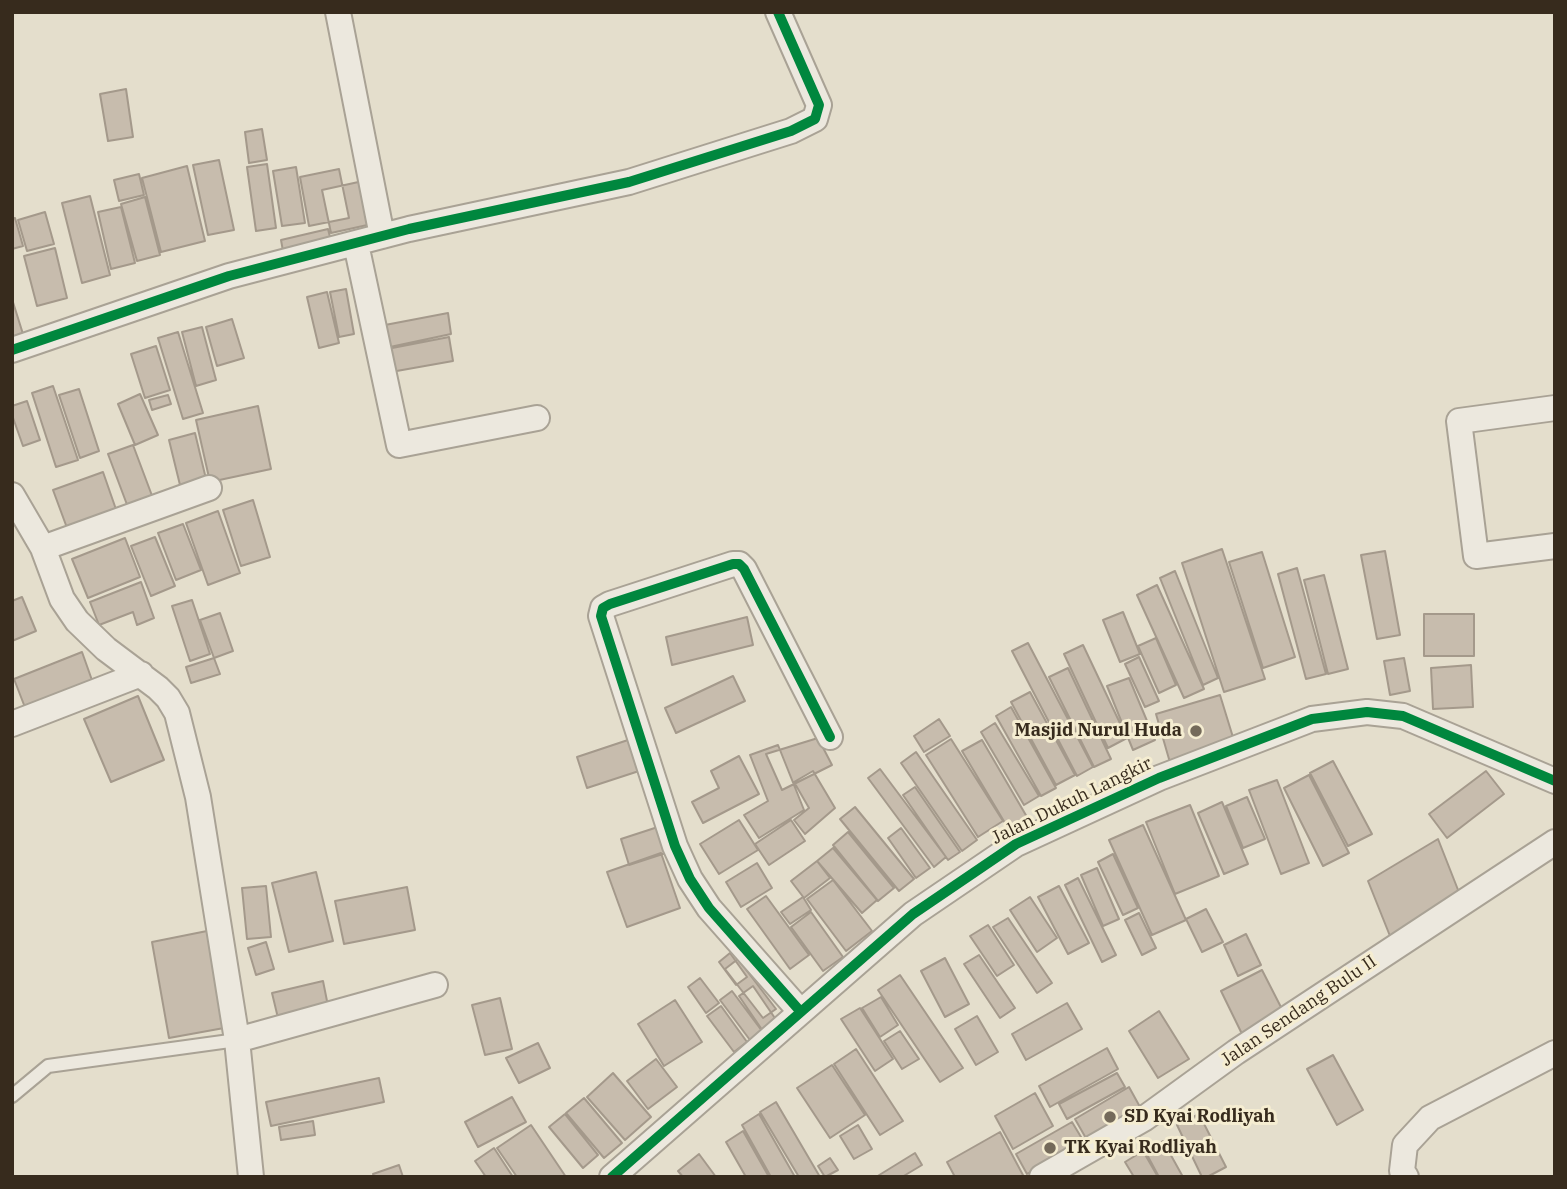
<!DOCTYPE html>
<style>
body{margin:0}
#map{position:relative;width:1567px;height:1189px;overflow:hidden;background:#e4decc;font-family:"IBM Plex Serif",serif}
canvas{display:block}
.frame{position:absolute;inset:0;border:14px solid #372b1d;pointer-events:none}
</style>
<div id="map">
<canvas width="1567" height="1189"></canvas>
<div class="frame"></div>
</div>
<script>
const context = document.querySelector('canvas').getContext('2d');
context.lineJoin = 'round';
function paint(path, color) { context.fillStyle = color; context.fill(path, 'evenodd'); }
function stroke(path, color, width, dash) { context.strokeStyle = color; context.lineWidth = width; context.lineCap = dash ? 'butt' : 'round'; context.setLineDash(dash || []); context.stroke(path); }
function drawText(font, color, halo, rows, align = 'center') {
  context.font = font + ' "IBM Plex Serif",serif'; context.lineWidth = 6; context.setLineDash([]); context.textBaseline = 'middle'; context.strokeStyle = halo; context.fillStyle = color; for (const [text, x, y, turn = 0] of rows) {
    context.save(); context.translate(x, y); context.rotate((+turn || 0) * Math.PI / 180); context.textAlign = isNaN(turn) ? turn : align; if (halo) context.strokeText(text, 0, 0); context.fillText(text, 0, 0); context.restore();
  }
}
const building = new Path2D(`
 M126 89 133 137 108 141 100 94Z
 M262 129 267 160 249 163 245 132Z
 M219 160 234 230 208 235 193 165Z
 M267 164 276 228 256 231 247 167Z
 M187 166 205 241 161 252 142 178Z
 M296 167 305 223 282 226 273 171Z
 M339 169 349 218 309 226 300 177Z
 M139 174 144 195 119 201 114 180Z
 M363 181 372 224 331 233 322 190Z
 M90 196 110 275 82 283 62 203Z
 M145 197 160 255 137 261 121 204Z
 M121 207 135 263 111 269 98 212Z
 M45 212 54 244 27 251 18 220Z
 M15 218 23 246 12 249V219Z
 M328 229 331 241 283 251 281 240Z
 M55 248 67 298 37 306 24 256Z
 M346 289 354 334 339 337 330 292Z
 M327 292 339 343 319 348 307 297Z
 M12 299 23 334 12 337Z
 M448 313 451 334 390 347 385 325Z
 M232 319 244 358 217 366 206 327Z
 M202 327 216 380 196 386 182 332Z
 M178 332 203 413 183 419 158 338Z
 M449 337 453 361 391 372 387 349Z
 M156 346 170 390 145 398 131 354Z
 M53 386 78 460 56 467 32 393Z
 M79 389 99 451 80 458 59 395Z
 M140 394 158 435 135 445 118 404Z
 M168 395 171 404 152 410 149 400Z
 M27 401 40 440 23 446 12 415V406Z
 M258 406 271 469 210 482 196 420Z
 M195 433 206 479 180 485 169 440Z
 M133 445 154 501 129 510 108 454Z
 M103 472 119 518 70 536 53 490Z
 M253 500 270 557 241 566 223 510Z
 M218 511 240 573 208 585 186 523Z
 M183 524 201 570 176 580 158 533Z
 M155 537 175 586 151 596 131 546Z
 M125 538 140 577 88 598 72 559Z
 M1222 549 1265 679 1224 692 1182 563Z
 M1385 551 1400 635 1377 639 1361 555Z
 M1262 552 1295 657 1263 668 1229 562Z
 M1297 568 1326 674 1306 679 1278 574Z
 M1175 571 1218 678 1203 685 1160 578Z
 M1324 575 1348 669 1328 674 1304 580Z
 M141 582 154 618 137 625 133 612 99 625 90 602Z
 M1157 585 1204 689 1184 698 1137 595Z
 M22 597 36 631 12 641V601Z
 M192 600 210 654 190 661 172 606Z
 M1123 612 1140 654 1120 662 1103 620Z
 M220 613 233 651 214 658 200 620Z
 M1424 614H1474V656H1424Z
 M747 617 753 645 672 665 666 637Z
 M1156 638 1176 685 1159 693 1138 646Z
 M1028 643 1093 767 1077 776 1012 651Z
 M1083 645 1127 738 1108 748 1064 654Z
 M82 652 93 683 26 710 14 679Z
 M1139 657 1159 701 1145 707 1125 664Z
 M214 658 220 674 191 683 186 667Z
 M1404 658 1410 691 1390 695 1384 661Z
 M1471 665 1473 707 1433 709 1431 668Z
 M1068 668 1111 759 1094 767 1049 677Z
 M733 676 745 701 676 733 665 708Z
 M1129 678 1155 740 1133 750 1107 686Z
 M1030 692 1075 775 1056 785 1011 702Z
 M1220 695 1236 747 1171 766 1156 714Z
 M138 696 164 760 111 782 84 719Z
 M1011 707 1056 788 1041 796 996 716Z
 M939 719 950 736 924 752 914 736Z
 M995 723 1039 796 1024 805 981 732Z
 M818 738 832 765 782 790 766 754Z
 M951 739 1003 821 978 837 926 755Z
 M628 740 639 771 587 788 577 757Z
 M982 740 1027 817 1008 828 962 751Z
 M778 745 804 810 759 838 744 815 768 801 750 755Z
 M916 752 977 840 962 851 901 763Z
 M739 756 759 794 703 823 692 802 719 788 711 771Z
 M1333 761 1372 834 1348 846 1310 773Z
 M880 769 946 857 934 867 868 778Z
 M813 771 835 808 805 834 794 820 809 808 794 782Z
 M1486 771 1504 794 1447 838 1429 814Z
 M1309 775 1349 853 1323 866 1284 788Z
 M1277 780 1309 863 1281 874 1249 790Z
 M915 787 960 852 948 860 903 795Z
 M1247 797 1265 839 1243 848 1226 806Z
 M1222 802 1248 864 1224 874 1198 813Z
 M1190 805 1219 876 1175 894 1146 822Z
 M855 807 914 879 899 891 840 819Z
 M739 820 758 850 719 874 700 844Z
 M791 820 805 841 769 865 755 844Z
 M664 825 672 851 629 865 621 839Z
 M1143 825 1186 920 1152 935 1109 840Z
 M901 828 930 868 916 878 888 838Z
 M848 832 894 888 878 901 833 845Z
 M1438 839 1462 900 1392 941 1368 881Z
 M833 848 877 900 862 913 817 861Z
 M661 853 680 908 627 927 607 872Z
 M1113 854 1138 908 1123 915 1098 862Z
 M817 861 830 878 804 898 791 881Z
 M757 863 772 888 741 907 726 882Z
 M1097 868 1119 919 1103 926 1081 875Z
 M316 872 333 941 289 952 272 883Z
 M1078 878 1116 955 1102 962 1065 885Z
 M833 880 872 931 846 951 807 899Z
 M266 886 271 937 247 939 242 888Z
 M1059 886 1089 943 1068 954 1038 897Z
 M407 887 415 930 344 944 335 901Z
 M766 896 809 955 790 969 747 909Z
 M803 897 811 910 790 924 781 912Z
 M1030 897 1057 938 1037 952 1010 910Z
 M1206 909 1223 942 1202 952 1186 919Z
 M811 912 843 957 823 971 791 927Z
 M1139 913 1156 948 1142 955 1125 920Z
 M1008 918 1052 983 1037 993 993 927Z
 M988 925 1014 965 997 976 970 936Z
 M207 931 224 1028 169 1038 152 942Z
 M1246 934 1261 965 1238 976 1224 945Z
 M266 942 274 969 256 975 248 948Z
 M730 953 747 977 736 985 719 962Z
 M979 955 1015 1008 1000 1018 964 964Z
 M945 958 969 1004 945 1017 921 971Z
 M738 959 776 1009 763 1018 725 969Z
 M1262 970 1285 1015 1243 1036 1221 991Z
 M900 975 963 1068 940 1082 878 990Z
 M700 978 719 1003 706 1013 688 987Z
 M323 981 328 1006 278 1018 272 993Z
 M753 986 781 1027 767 1037 739 996Z
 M732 991 762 1031 750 1040 720 1000Z
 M881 997 898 1025 880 1037 862 1008Z
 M500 998 512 1049 485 1055 472 1005Z
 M675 1000 702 1042 664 1066 638 1024Z
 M1067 1003 1082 1029 1026 1060 1012 1034Z
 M721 1006 747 1042 734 1052 707 1016Z
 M860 1008 893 1059 875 1071 841 1019Z
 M1159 1011 1189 1059 1158 1078 1129 1031Z
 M977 1016 998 1052 976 1065 955 1029Z
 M900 1031 919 1059 902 1069 884 1041Z
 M538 1043 550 1068 519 1083 506 1058Z
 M1107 1048 1118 1069 1050 1107 1039 1086Z
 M856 1049 903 1121 880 1135 834 1064Z
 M1333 1055 1363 1110 1337 1125 1307 1069Z
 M656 1059 677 1087 648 1109 627 1081Z
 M832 1065 865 1115 830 1138 797 1088Z
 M613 1073 651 1117 625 1140 587 1097Z
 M1117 1073 1125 1087 1067 1119 1059 1104Z
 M379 1078 384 1102 271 1126 266 1102Z
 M1129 1087 1145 1116 1091 1147 1075 1119Z
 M1035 1093 1053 1126 1013 1149 995 1116Z
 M512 1097 526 1122 478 1147 465 1122Z
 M584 1098 622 1143 604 1158 566 1113Z
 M776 1102 820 1177H799L760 1112Z
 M565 1114 598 1155 583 1168 549 1127Z
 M759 1114 795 1177H771L742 1125Z
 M1199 1114 1226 1167 1207 1177H1202L1177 1125Z
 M313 1121 315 1135 281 1140 279 1127Z
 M1072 1122 1084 1142 1027 1174 1016 1154Z
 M531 1125 566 1177H517L497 1148Z
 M858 1125 872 1149 854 1159 840 1136Z
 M743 1131 769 1177H746L726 1142Z
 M1000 1132 1024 1177H955L947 1162Z
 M1163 1141 1183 1177H1159L1145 1151Z
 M494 1148 513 1177H486L475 1161Z
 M1143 1151 1158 1177H1134L1125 1162Z
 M915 1153 922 1165 902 1177H876Z
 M699 1154 716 1177H683L678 1171Z
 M830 1158 838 1170 825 1177 818 1166Z
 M399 1165 403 1177H374L373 1174Z`);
const lane = new Path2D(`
 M12 1096 48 1066 237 1040`);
const street = new Path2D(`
 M338 12 382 236
 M356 244 399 445 537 418
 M12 350 229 276 409 229 629 182 791 131 815 119 819 105 778 12
 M1555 408 1459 421 1476 556 1555 546
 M12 495 43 548 62 599 77 621 106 649 158 688 168 698 177 713 198 797 237 1040 251 1177
 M43 548 209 488
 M12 724 141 674
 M800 1011 709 908 690 879 675 846 601 616 603 608 610 604 733 564H739L744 569 830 737
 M237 1040 435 985
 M612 1177 913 914 1016 844 1159 778 1312 719 1367 712 1403 716 1555 781
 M1042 1177 1145 1118 1236 1052 1555 842
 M1406 1177 1402 1171 1405 1145 1430 1118 1555 1053`);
const cycleway = new Path2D(`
 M12 350 229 276 409 229 629 182 791 131 815 119 819 105 778 12
 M800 1011 709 908 690 879 675 846 601 616 603 608 610 604 733 564H739L744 569 830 737
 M612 1177 913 914 1016 844 1159 778 1312 719 1367 712 1403 716 1555 781`);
const markers = [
 [1196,731,7,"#746a5a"],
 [1110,1117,7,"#746a5a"],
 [1050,1148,7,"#746a5a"]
];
const poiNames = [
 ["Masjid Nurul Huda",1182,731,"right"],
 ["SD Kyai Rodliyah",1124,1117],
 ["TK Kyai Rodliyah",1064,1148]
];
const streetNames = [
 ["Jalan Dukuh Langkir",1072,801,-26],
 ["Jalan Sendang Bulu II",1299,1011,-34]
];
paint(building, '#c7bcad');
stroke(building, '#a4998b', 2);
stroke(lane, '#a9a295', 16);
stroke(street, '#a9a295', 28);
stroke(lane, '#ece8de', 12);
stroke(street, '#ece8de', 24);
stroke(cycleway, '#00873e', 10);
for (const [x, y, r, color] of markers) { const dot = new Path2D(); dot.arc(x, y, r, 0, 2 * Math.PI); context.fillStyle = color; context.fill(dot); stroke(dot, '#f5edd1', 2.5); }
drawText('bold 18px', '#372b1d', '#f5edd1', poiNames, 'left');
drawText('18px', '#372b1d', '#f5edd1', streetNames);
</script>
